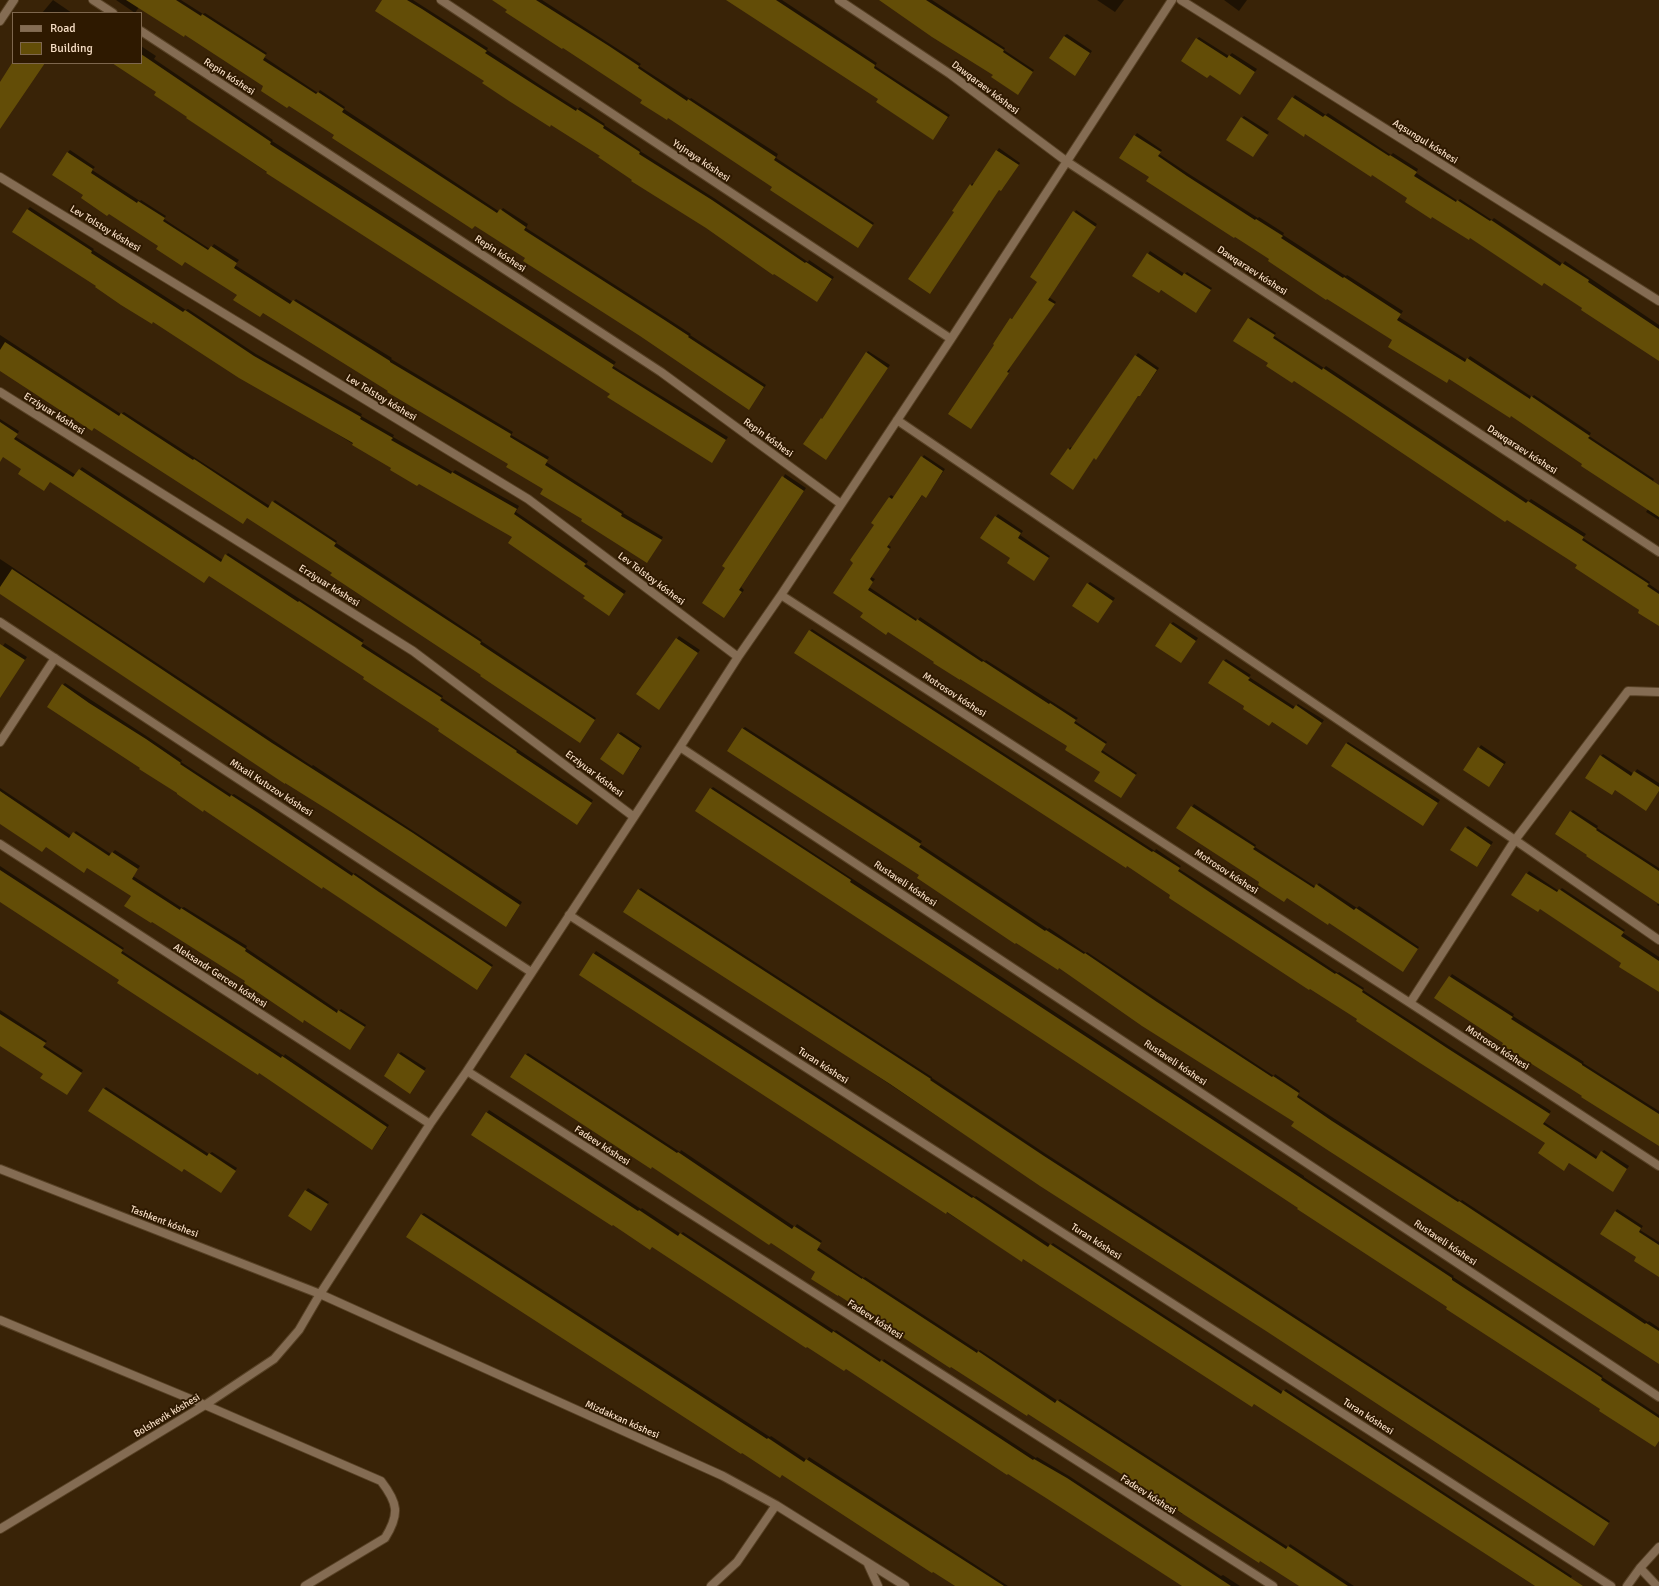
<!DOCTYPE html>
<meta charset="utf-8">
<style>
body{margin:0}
#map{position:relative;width:1659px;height:1586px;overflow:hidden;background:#392307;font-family:Signika,sans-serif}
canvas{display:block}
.legend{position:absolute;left:12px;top:12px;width:130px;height:52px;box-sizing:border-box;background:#2e1900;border:1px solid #7e674e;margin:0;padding:5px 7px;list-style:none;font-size:12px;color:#f6ddc4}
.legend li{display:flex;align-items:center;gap:8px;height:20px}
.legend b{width:20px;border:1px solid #7e674e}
</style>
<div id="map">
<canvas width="1659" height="1586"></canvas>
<ul class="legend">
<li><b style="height:5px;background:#846c53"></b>Road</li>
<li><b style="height:11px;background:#634d07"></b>Building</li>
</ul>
</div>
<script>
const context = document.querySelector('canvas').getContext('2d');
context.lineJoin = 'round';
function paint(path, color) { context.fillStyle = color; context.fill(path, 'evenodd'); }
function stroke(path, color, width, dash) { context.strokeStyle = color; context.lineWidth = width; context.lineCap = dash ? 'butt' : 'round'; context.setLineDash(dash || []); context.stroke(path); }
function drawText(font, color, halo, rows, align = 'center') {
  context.font = font + ' Signika,sans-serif'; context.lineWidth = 4; context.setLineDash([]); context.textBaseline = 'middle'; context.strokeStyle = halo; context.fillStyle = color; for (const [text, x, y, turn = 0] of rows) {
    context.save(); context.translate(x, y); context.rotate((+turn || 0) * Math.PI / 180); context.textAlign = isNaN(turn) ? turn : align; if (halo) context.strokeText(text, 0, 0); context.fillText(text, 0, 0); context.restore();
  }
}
const shadow = new Path2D(`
 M53 0 72 13H42Z
 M116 0H181L203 14 205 13 267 53 264 57 318 93 320 90 345 107 344 109 500 212 503 208 528 224 526 228 665 317 691 334 690 335 766 385 751 406 526 258 336 135 265 86 185 34 139 7 135 13Z
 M384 0H413L488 48 487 50 540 85 578 109 580 107 605 124 604 125 641 150 640 151 714 198 808 262 809 260 834 277 817 301 634 180 601 155 485 81Z
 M493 0H542L641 64 639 66 690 99 691 98 778 154 776 158 874 223 860 244Z
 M729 0H782L877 63 875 66 950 115 935 136Z
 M881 0H932L1005 48 1004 50 1034 70 1020 91Z
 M1097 0H1124L1115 12Z
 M1224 0H1247L1239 11Z
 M1067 34 1092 51 1077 72 1064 36Z
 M1199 37 1229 56 1232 53 1257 69 1242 91 1197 39Z
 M141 46 156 56 154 59 273 140 272 141 616 362 613 366 728 437 714 459 712 462 611 393 293 190 187 118 188 117 158 92 115 63H141Z
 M1295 95 1326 115 1328 113 1391 155 1393 153 1418 169 1416 173 1458 201 1460 199 1492 220 1494 218 1563 264 1565 261 1659 325V360L1544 282 1306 133 1304 135 1279 119Z
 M1244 116 1269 132 1255 154 1242 118Z
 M1137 133 1162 150 1159 154 1189 174 1258 218 1259 217 1284 233 1283 235 1346 276 1347 275 1403 311 1399 317 1467 360 1470 356 1532 397 1534 395 1591 433 1589 436 1654 479 1653 481 1659 486V520L1646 512 1648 509 1550 440 1394 340 1270 259 1150 177 1135 136Z
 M999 148 1020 163 1003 188 999 189 930 293 955 211 971 185 973 183 974 184Z
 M70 150 95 167 92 170 140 201 141 200 166 216 164 219 210 249 214 244 239 260 235 265 293 302 296 299 392 358 391 359 513 432 511 435 549 457 546 462 624 512 623 513 663 537 649 560 647 562 583 519 544 488 509 464 389 390 186 261 182 265 159 246 85 194 68 152Z
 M30 207 94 249 93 250 186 310 188 309 256 354 362 414 361 416 394 435 393 437 453 472 455 470 519 506 516 512 588 561 586 564 626 591 611 613 586 595 514 537 392 468 154 321 152 323 97 286 28 209Z
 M1076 210 1097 224 1049 297 1056 302 1009 369 1010 370 973 426 1011 319 1014 317 1039 281Z
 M1150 251 1185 274 1187 272 1212 288 1198 310 1134 276Z
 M1251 317 1276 333 1274 336 1324 368 1326 366 1529 501 1531 499 1586 534 1583 538 1650 582 1649 584 1659 591V625L1579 565 1269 363 1249 319Z
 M0 335 121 414 124 412 270 506 275 500 337 541 336 543 482 640 481 641 596 718 582 740 248 517 94 427 0 370Z
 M868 351 890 365 828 456 822 419Z
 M1138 353 1159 368 1142 393 1139 395 1094 457 1051 474 1069 449 1071 447 1072 448Z
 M0 419 19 431 16 437 76 475 82 467 223 560 228 553 364 640 362 643 443 696 442 698 593 800 579 822 366 676 209 575 50 481 23 468 0 454Z
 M924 455 945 469 928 494H923L888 545 891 547 871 577 875 579 869 587 918 620 920 617 985 661 986 660 1078 718 1075 721 1107 742 1102 750 1137 773 1123 794 1101 772 1068 746 935 661 864 612 855 562 889 497 891 495 894 497Z
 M785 474 806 488 741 587 744 590 724 617Z
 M998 514 1023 531 1020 535 1050 556 1036 577 1012 558 981 538Z
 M0 559 312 766 313 765 334 779 522 902 508 924 0 593Z
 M1090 582 1115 598 1098 622 1088 584Z
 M1173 622 1198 638 1181 662 1171 624Z
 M812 629 1155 851 1156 849 1181 866 1179 869 1223 897 1338 973 1339 972 1364 988 1363 990 1449 1046 1551 1111 1544 1122 1598 1157 1604 1150 1629 1166 1615 1188 1570 1162 1564 1170 1546 1142 1172 895 810 631Z
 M679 636 700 650 661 706 638 694Z
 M5 643 27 657 10 682 0 693V650Z
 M1226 659 1251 675 1249 677 1295 707 1298 704 1324 720 1307 744 1246 706 1224 661Z
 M65 683 148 737 182 760 181 762 232 795 234 794 260 810 354 874 355 873 381 890 493 965 479 987 63 685Z
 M745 727 922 841 920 844 1048 929 1049 928 1086 953 1087 952 1159 1000 1274 1076 1275 1074 1300 1091 1298 1095 1335 1119 1461 1201 1462 1200 1648 1322 1649 1321 1659 1328V1363L920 875 742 729Z
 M621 732 642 746 625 771 618 734Z
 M1348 742 1440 800 1425 822 1346 744Z
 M1481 745 1506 762 1489 786 1479 748Z
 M1603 754 1634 774 1637 769 1659 783V791L1648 807 1601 756Z
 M713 787 1304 1176V1177L1454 1276 1453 1277 1603 1376 1602 1377 1659 1415V1440L1602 1409 1299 1208 711 789Z
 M0 788 72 836 76 831 111 854 115 850 140 866 133 876 182 908 184 907 247 946 246 948 339 1011 341 1009 366 1025 352 1047 305 1019 302 1022 132 896 88 867 84 871 46 846 0 823Z
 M1194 804 1256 845 1255 847 1316 887 1319 883 1357 908 1359 906 1419 947 1405 968 1329 922 1261 882 1178 828Z
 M1573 810 1598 826 1597 828 1659 868V906L1657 905 1659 902 1571 812Z
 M1468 826 1493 842 1479 864 1466 828Z
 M0 866 124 948 122 951 284 1056 285 1054 389 1125 374 1147 372 1149 120 979 0 901Z
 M1529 871 1559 891 1562 888 1625 930 1623 933 1659 957V992L1620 967 1623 963 1540 908 1513 895Z
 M641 888 932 1077V1078L1046 1154 1195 1250 1610 1521 1596 1543 1040 1185 840 1051 639 890Z
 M596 951 975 1197 976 1196 1051 1245 1053 1243 1283 1392 1286 1389 1572 1576 1566 1586H1535L1254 1403 1024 1258 1022 1261 580 975Z
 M1452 974 1514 1014 1513 1016 1584 1062 1583 1063 1659 1111V1144L1436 998Z
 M0 1010 47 1041 44 1045 83 1070 69 1092 44 1074 0 1045Z
 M401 1052 426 1068 412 1090 399 1054Z
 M528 1053 680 1152 681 1150 795 1227 797 1224 822 1241 818 1247 864 1278 865 1277 979 1351 980 1350 1058 1401 1060 1399 1288 1547 1290 1544 1354 1586H1301L1184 1513 1182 1514 771 1242 526 1055Z
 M106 1087 209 1154 212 1152 237 1168 223 1190 185 1168 182 1171 104 1089Z
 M489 1110 641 1209 642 1208 681 1234 683 1232 835 1331 836 1330 883 1361 884 1359 1036 1458 1037 1457 1069 1476 1221 1576 1223 1575 1240 1586H1183L846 1368 472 1134Z
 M308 1188 329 1202 313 1227 289 1216Z
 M1617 1209 1643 1226 1640 1230 1659 1242V1276L1637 1257 1615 1212Z
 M424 1213 770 1437 771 1436 807 1460 809 1457 1008 1586H955L782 1474 421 1215Z`);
const building = new Path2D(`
 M126 0H176L201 16 202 14 266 55 263 60 316 94 318 92 344 109 342 112 497 213 500 209 526 227 524 230 663 319 689 336 688 337 764 387 749 410 640 336 523 261 525 258 475 226 472 229 446 212 332 138 334 135 289 106 287 108 261 91 263 86 214 54 185 35 184 37Z
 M382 0H407L422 9 487 51 485 53 538 87 576 111 577 109 604 126 603 128 640 152 639 154 712 200 805 263 806 262 832 279 817 302 774 274 773 275 706 228 631 181 632 180 598 157 600 156 551 125 550 127 509 101 482 83 484 81 375 11Z
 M492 0H536L609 46 639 66 638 68 687 101 688 99 776 157 774 160 873 225 858 248 770 190 772 187 668 118 667 120 640 103 642 100 563 48 562 49 505 12 507 10Z
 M726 0H776L875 65 874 68 948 117 933 140 876 102 878 99Z
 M879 0H926L1004 50 1003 52 1033 72 1018 95 991 77 993 75 932 37Z
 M1064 36 1090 53 1075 76 1049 58Z
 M1196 38 1227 58 1229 55 1255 72 1240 95 1210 75 1207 78 1181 61Z
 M141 54 271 142 270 144 614 365 612 368 726 440 712 463 607 397 610 394 266 173 267 172 186 118 187 117 154 95 156 92 112 63H141Z
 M12 63H45L0 129V82Z
 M1292 97 1323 117 1325 115 1389 156 1390 155 1417 172 1414 176 1456 202 1457 200 1490 221 1491 220 1560 266 1562 263 1589 280 1588 282 1659 329V361L1581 310 1582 308 1544 283 1542 286 1470 238 1469 240 1432 217 1431 219 1405 202 1407 198 1372 175 1371 177 1305 134 1304 137 1277 119Z
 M1241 117 1268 135 1253 157 1226 140Z
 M1134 135 1161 152 1158 156 1187 176 1255 220 1256 219 1283 236 1281 238 1343 278 1344 277 1401 314 1397 320 1465 362 1467 358 1530 399 1531 396 1590 436 1588 438 1659 485V517L1581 466 1582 464 1511 416 1510 418 1449 379 1447 383 1388 347 1392 340 1327 299 1326 300 1268 261 1269 259 1235 237 1234 238 1146 181 1149 177 1119 158Z
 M996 150 1019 165 1001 191 999 190 930 294 908 279 954 212 952 211 970 184 972 186Z
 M67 152 93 169 91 173 137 203 138 201 165 218 163 221 208 250 211 246 237 263 234 268 290 304 293 300 390 361V362L511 434 510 437 548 460 545 465 622 514 621 516 662 540 647 563 581 521 582 519 540 494 543 489 506 467 508 464 387 392 388 391 263 313 260 317 233 300 237 295 185 262 182 266 156 249 158 246 109 214 107 216 81 198 83 195 52 175Z
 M27 209 92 251 91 253 183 312 185 310 254 356 361 417 360 419 393 438 391 440 451 474 452 472 517 509 514 514 586 564 584 566 624 594 609 616 583 598 585 596 508 543 512 537 419 484 417 486 390 470 391 468 352 445 353 443 239 378 153 322 152 324 121 305 95 287 96 286 12 232Z
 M1073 211 1096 227 1048 300 1055 304 1007 372 1009 373 971 429 948 414 994 345 993 344 1010 318 1012 319 1037 282 1030 277Z
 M1147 253 1182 276 1184 273 1211 290 1196 313 1161 290 1159 293 1132 276Z
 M1248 318 1275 335 1273 338 1322 370 1323 368 1526 503 1528 501 1584 537 1582 540 1649 584 1647 586 1659 594V626L1638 613 1639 610 1575 568 1577 565 1507 520 1505 522 1344 414 1294 381 1292 383 1266 366 1268 363 1233 341Z
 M5 342 119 416 121 413 193 460 194 459 268 508 272 501 336 543 334 546 481 642 480 644 595 720 580 743 480 676 481 675 330 575 332 573 247 518 243 524 94 428 92 431 0 371V350Z
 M866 352 888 368 826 460 803 444 821 418 822 419Z
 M1135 355 1157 370 1140 396H1138L1096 460 1094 458 1073 490 1050 474 1068 448 1070 450Z
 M0 422 18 434 14 439 73 477 79 469 221 562 225 554 298 602 299 601 363 643 361 646 442 698 440 700 517 751 516 752 592 803 577 825 438 731 439 729 363 679 364 677 209 576 204 583 50 482 44 491 18 474 21 469 3 457 0 462Z
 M921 456 943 471 926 498 922 495 887 547 890 549 870 579 873 582 868 590 916 621 917 619 982 662 983 661 1049 704 1050 703 1076 720 1074 723 1106 744 1101 752 1136 775 1121 798 1094 781 1100 772 1065 750 1067 746 960 679V680L933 663 934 662 888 632 886 635 860 617 863 613 833 593 853 563 850 560 874 525 871 523 889 497 892 499Z
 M782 476 804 491 739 590 742 592 724 618 702 603 725 568 722 566Z
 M995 516 1021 533 1018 538 1049 558 1034 581 1007 563 1010 558 980 538Z
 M12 569 272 743 413 833 520 905 506 927 333 813 285 783V784L0 594V587Z
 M1087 583 1113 601 1098 623 1072 606Z
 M1170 623 1196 641 1181 663 1155 646Z
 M809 630 1152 852 1153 851 1180 868 1178 871 1220 899 1335 974 1336 973 1363 990 1362 992 1447 1048 1550 1114 1543 1124 1596 1159 1601 1151 1627 1169 1613 1192 1569 1163 1564 1171 1538 1153 1545 1143 1420 1063 1356 1021 1357 1019 1310 989 1309 990 1169 898 1170 895 1127 866 1126 868 794 653Z
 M676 638 698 653 659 710 636 694Z
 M0 644 25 660 0 698Z
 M1223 660 1250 678 1248 680 1293 709 1296 705 1322 723 1307 745 1272 722 1269 726 1243 709 1244 706 1208 683Z
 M62 684 89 703 146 739 181 763 180 764 230 797 231 795 257 812 352 876 353 874 379 892 492 967 477 990 374 921 323 887 322 889 204 810 203 812 177 794V793L139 769 140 768 47 707Z
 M742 728 921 844 919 847 1045 931 1046 930 1084 954 1085 953 1157 1002 1272 1077 1273 1076 1299 1093 1297 1097 1332 1121 1458 1202 1459 1201 1645 1324 1646 1323 1659 1331V1364L1329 1151 1291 1126 1294 1122 1142 1026 1059 968 1058 970 1016 943 1015 944 917 878 919 875 727 751Z
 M618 733 640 748 623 775 600 759Z
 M1346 743 1438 803 1423 826 1331 766Z
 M1478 747 1504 764 1489 787 1463 770Z
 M1600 755 1631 776 1634 771 1659 787V791L1646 811 1615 790 1612 795 1585 778Z
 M710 788 851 880 850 882 887 906 1239 1137 1452 1278V1280L1602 1378 1601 1380 1659 1418V1441L1655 1447 1599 1411 1600 1409 1446 1309 1447 1307 1297 1209 1298 1208 1251 1177 695 811Z
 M0 791 69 838 73 832 109 856 112 852 138 869 132 879 180 910 181 908 246 949 245 951 337 1013 338 1010 365 1027 350 1050 304 1020 303 1023 244 983 245 981 152 922 151 923 124 906 131 896 87 868 84 873 46 847 42 852 0 824Z
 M1191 806 1255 847 1253 849 1314 888 1316 884 1354 910 1356 908 1418 949 1403 972 1329 923 1328 925 1287 898 1284 902 1258 885 1259 882 1176 828Z
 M1570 811 1597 829 1596 830 1659 871V904L1586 856 1587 855 1555 834Z
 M1465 827 1491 845 1477 867 1450 850Z
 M0 870 123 950 121 953 281 1058 282 1056 387 1127 372 1150 259 1073 258 1075 117 983 119 980 0 902Z
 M1526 873 1557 892 1559 889 1586 907 1624 932 1621 936 1659 961V992L1619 967 1621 963 1540 909 1538 912 1511 895Z
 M638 889 931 1079 930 1080 1044 1156 1193 1252 1609 1523 1594 1546 1266 1331 1040 1186 890 1084 623 912Z
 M593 953 972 1198 973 1197 1048 1247 1050 1244 1281 1394 1283 1390 1583 1586H1535L1254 1404 1252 1407 1023 1259 1022 1262 947 1212 946 1214 579 975Z
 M1449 976 1513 1017 1511 1019 1582 1064V1065L1659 1114V1146L1581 1097 1582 1096 1502 1045 1503 1043 1434 998Z
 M0 1014 46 1043 43 1047 82 1073 67 1095 40 1078 43 1074 0 1046Z
 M398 1053 425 1071 410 1094 384 1076Z
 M525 1054 677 1153 678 1152 792 1229 794 1226 821 1243 817 1250 862 1279V1278L977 1353 978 1351 1055 1403 1057 1400 1286 1549 1288 1546 1348 1586H1299L1260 1561 1259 1563 1028 1414 1027 1416 951 1367 950 1368 838 1295V1296L811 1279 815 1272 771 1243 769 1245 652 1167 651 1169 510 1077Z
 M103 1088 207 1156 209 1153 236 1171 221 1193 184 1169 182 1172 88 1111Z
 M486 1112 638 1211 639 1210 678 1236 680 1233 832 1333 833 1331 880 1362 881 1360 1033 1460 1034 1459 1067 1478 1231 1586H1182L1046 1498 1008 1474 1007 1475 846 1369 844 1371 807 1347 806 1348 652 1247 650 1250 613 1225 612 1226 471 1135Z
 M305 1190 328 1204 311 1231 288 1216Z
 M1615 1211 1641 1228 1639 1232 1659 1245V1277L1634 1261 1636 1257 1600 1234Z
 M421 1214 767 1439 768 1438 804 1462 806 1459 1004 1586H955L933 1572 932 1573 782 1475 780 1478 742 1453 741 1454 406 1237Z`);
const minor = new Path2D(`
 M93 0 113 13
 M441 0 951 339
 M839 0 950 74 1066 161 1659 552
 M1181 0 1659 301
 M0 21 14 0
 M141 31 661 372 841 504
 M0 177 528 499 738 657
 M0 392 413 651 634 817
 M897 420 1515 840 1659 940
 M781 595 1410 1003 1659 1166
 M0 622 531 972
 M0 742 55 658
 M680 747 1659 1397
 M0 844 430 1124
 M569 915 1611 1586
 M1410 1003 1515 840 1628 691 1659 692
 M467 1071 1273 1586
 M0 1169 320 1294 723 1476 776 1505 905 1586
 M0 1320 205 1405 381 1481C398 1503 400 1514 385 1538L305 1586
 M0 1529 205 1405 274 1359 299 1330 320 1294 430 1124 467 1071 680 747 738 657 781 595 951 339 1172 0
 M868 1564 878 1586
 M1640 1568 1657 1586
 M711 1586 737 1562 776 1505
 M1627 1586 1640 1568 1659 1547`);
const streetNames = [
 ["Repin kóshesi",229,77,33],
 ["Dawqaraev kóshesi",985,88,37],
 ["Aqsungul kóshesi",1425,142,32],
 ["Yujnaya kóshesi",701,161,34],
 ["Lev Tolstoy kóshesi",105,229,31],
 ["Repin kóshesi",500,254,33],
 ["Dawqaraev kóshesi",1252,271,33],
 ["Lev Tolstoy kóshesi",381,398,31],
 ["Erziyuar kóshesi",54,414,32],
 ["Repin kóshesi",768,438,36],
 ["Dawqaraev kóshesi",1522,450,33],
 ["Lev Tolstoy kóshesi",651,579,37],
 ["Erziyuar kóshesi",329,586,32],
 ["Motrosov kóshesi",954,695,33],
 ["Erziyuar kóshesi",594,774,37],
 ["Mixail Kutuzov kóshesi",271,788,33],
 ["Motrosov kóshesi",1226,872,33],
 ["Rustaveli kóshesi",905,884,34],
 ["Aleksandr Gercen kóshesi",220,976,33],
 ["Motrosov kóshesi",1497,1048,33],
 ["Rustaveli kóshesi",1175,1063,34],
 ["Turan kóshesi",823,1066,33],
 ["Fadeev kóshesi",602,1146,33],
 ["Tashkent kóshesi",164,1222,21],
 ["Turan kóshesi",1096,1242,33],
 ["Rustaveli kóshesi",1445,1243,34],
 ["Fadeev kóshesi",875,1320,33],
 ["Bolshevik kóshesi",167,1416,-31],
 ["Turan kóshesi",1368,1417,33],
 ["Mizdakxan kóshesi",622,1420,24],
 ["Fadeev kóshesi",1148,1495,33]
];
paint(shadow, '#0007');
paint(building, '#634d07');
stroke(minor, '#574125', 10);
stroke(minor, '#846c53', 8);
drawText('10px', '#f6ddc4', '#2e1900', streetNames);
</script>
